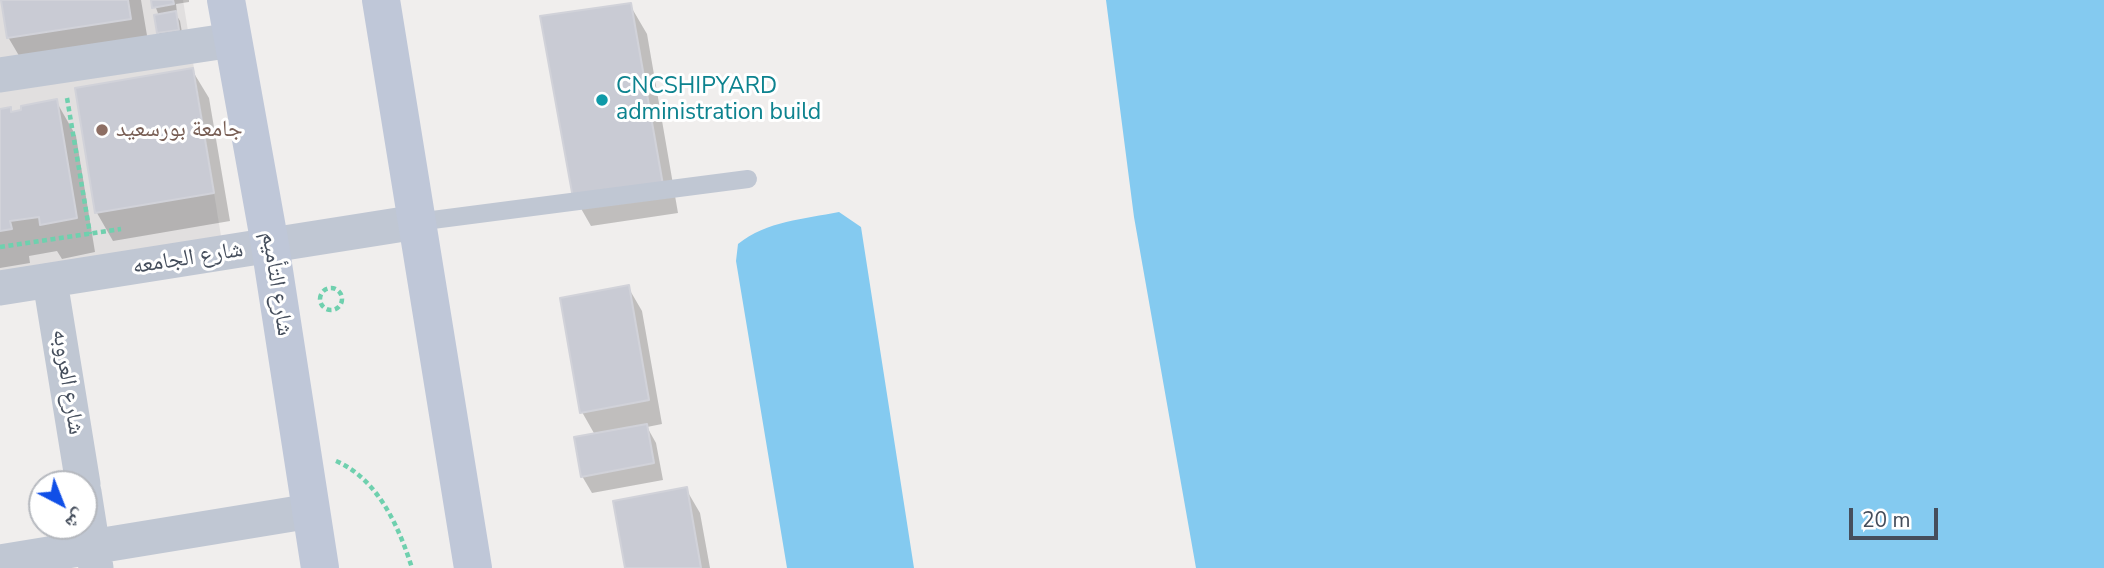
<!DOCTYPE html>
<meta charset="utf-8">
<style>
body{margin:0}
#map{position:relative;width:2104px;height:568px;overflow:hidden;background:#f0eeed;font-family:"Nunito Sans","Noto Naskh Arabic",sans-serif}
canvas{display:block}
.north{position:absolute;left:28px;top:470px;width:70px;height:70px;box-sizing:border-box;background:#fff;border:2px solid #b5b8be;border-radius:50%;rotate:138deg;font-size:19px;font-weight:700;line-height:28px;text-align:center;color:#454e5c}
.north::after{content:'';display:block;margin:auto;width:24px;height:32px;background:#104fe7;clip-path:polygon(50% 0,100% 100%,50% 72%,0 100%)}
.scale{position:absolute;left:1849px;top:508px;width:89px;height:32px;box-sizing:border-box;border:4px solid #454e5c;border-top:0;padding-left:9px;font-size:21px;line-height:24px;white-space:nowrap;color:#454e5c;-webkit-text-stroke:5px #fff;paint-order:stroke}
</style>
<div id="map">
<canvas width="2104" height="568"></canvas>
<div class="north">ش</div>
<div class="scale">20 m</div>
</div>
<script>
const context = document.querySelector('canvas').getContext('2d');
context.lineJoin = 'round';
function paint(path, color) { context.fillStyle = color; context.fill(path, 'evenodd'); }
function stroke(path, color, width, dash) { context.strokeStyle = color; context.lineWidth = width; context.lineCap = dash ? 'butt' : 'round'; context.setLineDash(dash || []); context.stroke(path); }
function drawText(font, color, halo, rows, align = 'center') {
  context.font = font + ' "Nunito Sans","Noto Naskh Arabic",sans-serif'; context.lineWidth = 6; context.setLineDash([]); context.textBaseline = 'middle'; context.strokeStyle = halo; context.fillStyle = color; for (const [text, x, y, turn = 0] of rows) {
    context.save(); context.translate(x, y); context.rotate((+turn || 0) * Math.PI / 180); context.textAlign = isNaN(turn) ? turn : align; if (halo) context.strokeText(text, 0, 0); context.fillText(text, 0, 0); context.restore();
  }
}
const education = new Path2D(`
 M0 0H183L221 236 0 271Z`);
const water = new Path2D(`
 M1106 0H2104V568H1196L1134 217Z
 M839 212 861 227 914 568H787L736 261 738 244C767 221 804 219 839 212Z`);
const shadow = new Path2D(`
 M3 0H141L150 53 28 71 8 37Z
 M153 0H189V2L176 4 177 13H175L180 21 183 38 164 41 159 33V16Z
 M630 5 647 34 678 213 591 226 575 198Z
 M192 70 209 98 230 221 113 241 97 213Z
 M56 101 76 136 95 252 62 259 57 251 29 256 30 263 0 268V110L10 109 13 114Z
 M628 287 642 311 662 424 647 427 656 443 663 480 592 493 582 476 595 435 582 412Z
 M686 489 700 513 710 568H627Z`);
const building = new Path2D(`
 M1 0H128L131 19 7 38Z
 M151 0H173L174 4 152 8Z
 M631 3 663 185 573 198 540 16Z
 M176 11 179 30 157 33 154 15Z
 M193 68 214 193 95 213 75 88Z
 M57 99 77 218 40 225 39 217 10 221 12 229 0 231V109L11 107V112L21 110V106Z
 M629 285 649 400 580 413 560 298Z
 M647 424 654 463 581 477 574 437Z
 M687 487 701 568H625L613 501Z`);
const path = new Path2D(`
 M67 98 90 234
 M0 247 121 229
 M320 299a11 11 0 1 1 22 0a11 11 0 1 1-22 0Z
 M336 461C378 479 399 527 412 568`);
const service = new Path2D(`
 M417 222 748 179`);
const minor = new Path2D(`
 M0 75 233 40
 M50 281 83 484
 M0 288 417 222
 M84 492 96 568
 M0 562 311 511`);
const secondary = new Path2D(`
 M226 0 270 245 320 568
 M381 0 473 568`);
const markers = [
 [602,100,7,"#0f9aa8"],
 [102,130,7,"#8d6e63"]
];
const cultureNames = [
 ["CNCSHIPYARD",616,87],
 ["administration build",616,113]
];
const educationNames = [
 ["جامعة بورسعيد",116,130]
];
const streetNames = [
 ["شارع الجامعه",188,259,-9],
 ["شارع التأميم",276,284,81],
 ["شارع العروبه",67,382,81]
];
paint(education, '#e1dfdf');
paint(water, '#84caf0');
paint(shadow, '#0003');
paint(building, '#c9cbd4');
stroke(building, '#d1d2d9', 2);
stroke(path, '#6fd0ae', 4.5, [5, 3.5]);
stroke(service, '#c0c7d3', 18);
stroke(minor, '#c0c7d3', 35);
stroke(secondary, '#bfc7d8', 38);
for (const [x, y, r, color] of markers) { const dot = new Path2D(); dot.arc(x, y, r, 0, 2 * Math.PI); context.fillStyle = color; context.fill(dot); stroke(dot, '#fff', 2.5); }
drawText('23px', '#0d838f', '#fff', cultureNames, 'left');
drawText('23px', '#785e54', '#fff', educationNames, 'left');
drawText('23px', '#454e5c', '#fff', streetNames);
</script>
